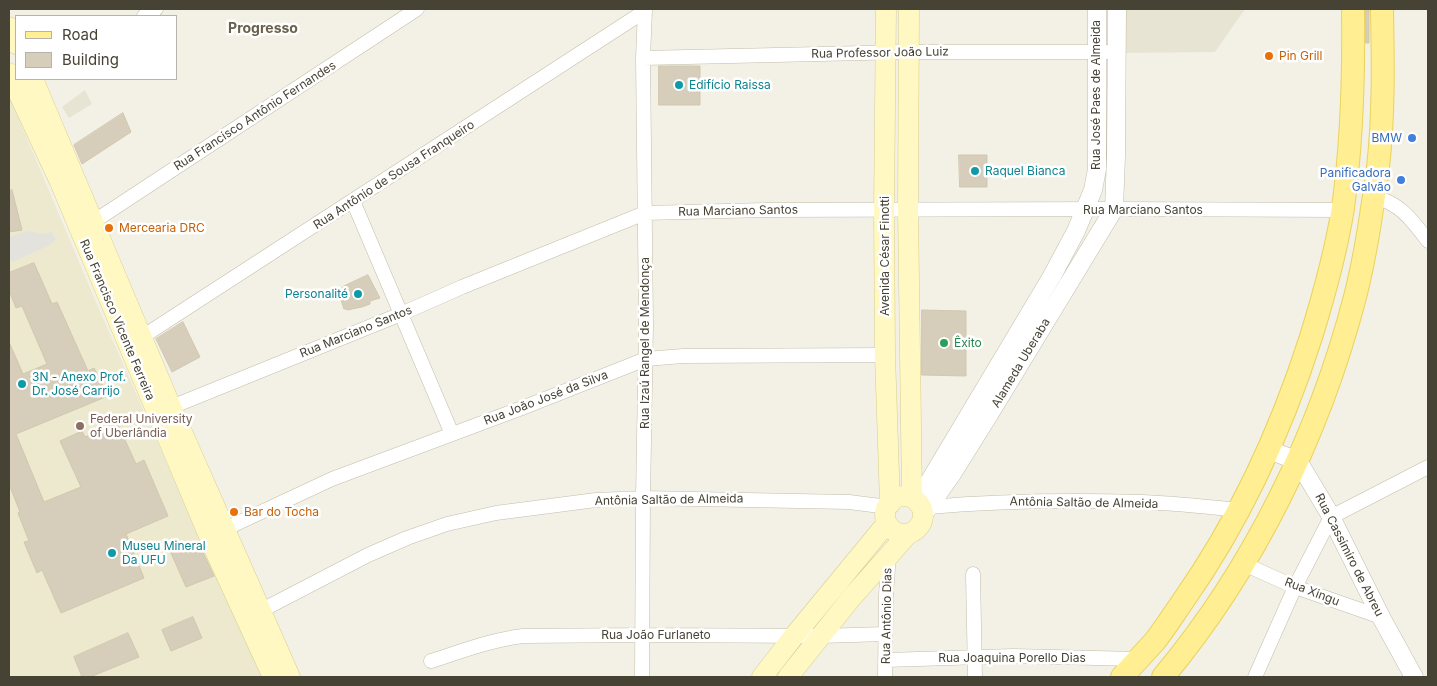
<!DOCTYPE html>
<meta charset="utf-8">
<style>
body{margin:0}
#map{position:relative;width:1437px;height:686px;overflow:hidden;background:#f3f1e5;font-family:Inter,sans-serif}
canvas{display:block}
.frame{position:absolute;inset:0;border:10px solid #464234;pointer-events:none}
.legend{position:absolute;left:15px;top:15px;width:162px;height:65px;box-sizing:border-box;background:#fff;border:1px solid #b5b3ae;margin:0;padding:6px 9px;list-style:none;font-size:15px;color:#464234}
.legend li{display:flex;align-items:center;gap:10px;height:25px}
.legend b{width:25px;border:1px solid #b5b3ae}
</style>
<div id="map">
<canvas width="1437" height="686"></canvas>
<div class="frame"></div>
<ul class="legend">
<li><b style="height:6px;background:#ffee92"></b>Road</li>
<li><b style="height:14px;background:#d6ceba"></b>Building</li>
</ul>
</div>
<script>
const context = document.querySelector('canvas').getContext('2d');
context.lineJoin = 'round';
function paint(path, color) { context.fillStyle = color; context.fill(path, 'evenodd'); }
function stroke(path, color, width, dash) { context.strokeStyle = color; context.lineWidth = width; context.lineCap = dash ? 'butt' : 'round'; context.setLineDash(dash || []); context.stroke(path); }
function drawText(font, color, halo, rows, align = 'center') {
  context.font = font + ' Inter,sans-serif'; context.lineWidth = 5; context.setLineDash([]); context.textBaseline = 'middle'; context.strokeStyle = halo; context.fillStyle = color; for (const [text, x, y, turn = 0] of rows) {
    context.save(); context.translate(x, y); context.rotate((+turn || 0) * Math.PI / 180); context.textAlign = isNaN(turn) ? turn : align; if (halo) context.strokeText(text, 0, 0); context.fillText(text, 0, 0); context.restore();
  }
}
const residential = new Path2D(`
 M1118 9H1245L1215 52 1117 53Z
 M85 90 92 104 69 118 62 107Z`);
const education = new Path2D(`
 M9 96 99 309 216 575 262 677H9Z`);
const parking = new Path2D(`
 M28 231 42 234 52 232 56 240 48 246 12 262 9 258V237Z`);
const building = new Path2D(`
 M1366 9H1369V43H1366Z
 M659 66H700V105H659Z
 M123 113 131 132 82 164 74 145Z
 M959 155H987V187H960Z
 M12 190 22 230 9 232V191Z
 M34 263 52 304 57 302 88 371 94 368 108 396 16 434 44 502 81 487 60 441 82 431 85 437 107 428 104 420 114 416 136 464 144 460 168 516 126 534 144 578 61 613 42 570 37 573 24 542 29 541 18 513 20 512 9 484V342L23 374 47 364 22 306 16 308 9 290V273Z
 M368 275 380 298 370 301V304L362 307 347 310 346 309H344L338 291 344 286Z
 M922 310 966 311V376L922 375Z
 M183 322 200 357 172 372 156 339Z
 M199 544 214 576 186 587 171 553Z
 M193 617 202 638 171 651 162 630Z
 M128 633 139 657 90 677H82L74 657Z`);
const minor = new Path2D(`
 M144 16 156 9
 M643 58 908 52H1107
 M1373 196C1401 204 1411 219 1428 241
 M353 201 452 434
 M93 222 417 9
 M142 337 645 11
 M164 410 401 314 462 287 645 213 766 210 1114 209 1342 210
 M929 507C999 501 1070 500 1141 502 1174 503 1207 507 1239 510
 M225 529 332 479 522 408 646 359 683 356 885 355
 M1244 564 1295 587 1381 617
 M973 574 975 677
 M262 610 368 555 407 538 447 524 496 513 596 500 643 498 849 502 888 507
 M886 660 1013 656 1137 659
 M431 661C462 651 491 640 523 636L642 635 820 636 885 634
 M642 677 643 498 646 325 643 58 645 9
 M885 677 886 595 889 554
 M1255 677 1295 587 1331 517 1428 467`);
const tertiary = new Path2D(`
 M1269 450 1298 461 1328 511 1381 617 1414 677
 M917 502 1052 276 1076 231 1093 190 1097 169V9
 M923 515 952 474 987 418 1114 209 1116 156 1117 9`);
const secondary = new Path2D(`
 M886 9 884 210 885 355 890 504
 M909 9 908 210 912 498
 M9 27 16 44
 M9 73 60 182 217 555 273 677
 M33 79 171 407 290 677
 M885 515a19 19 0 1 1 38 0a19 19 0 1 1-38 0Z
 M762 677 794 636 887 523
 M788 677 852 597 908 534`);
const primary = new Path2D(`
 M1122 677C1133 665 1144 653 1155 641 1165 628 1174 614 1183 601 1240 520 1281 431 1311 337 1324 295 1336 252 1343 208 1352 142 1354 75 1353 9
 M1163 677C1254 568 1319 435 1355 297 1366 254 1372 210 1378 167 1384 115 1383 61 1382 9`);
const markers = [
 [1269,56,5,"#e8710a"],
 [679,85,5,"#0f9aa8"],
 [1412,138,5,"#3f7fe0"],
 [975,171,5,"#0f9aa8"],
 [1401,180,5,"#3f7fe0"],
 [109,228,5,"#e8710a"],
 [358,294,5,"#0f9aa8"],
 [944,343,5,"#2e9e5b"],
 [22,384,5,"#0f9aa8"],
 [80,426,5,"#8d6e63"],
 [234,512,5,"#e8710a"],
 [112,553,5,"#0f9aa8"]
];
const streetNames = [
 ["Rua Professor João Luiz",880,53,-1],
 ["Rua José Paes de Almeida",1096,95,-90],
 ["Rua Francisco Antônio Fernandes",255,116,-33],
 ["Rua Antônio de Sousa Franqueiro",394,175,-33],
 ["Rua Marciano Santos",1143,210],
 ["Rua Marciano Santos",738,211,-1],
 ["Avenida César Finotti",885,256,-90],
 ["Rua Francisco Vicente Ferreira",117,320,67],
 ["Rua Marciano Santos",356,332,-22],
 ["Rua Izaú Rangel de Mendonça",645,343,-90],
 ["Alameda Uberaba",1021,363,-59],
 ["Rua João José da Silva",546,398,-21],
 ["Antônia Saltão de Almeida",669,500,-1],
 ["Antônia Saltão de Almeida",1084,503,1],
 ["Rua Cassimiro de Abreu",1349,555,63],
 ["Rua Xingu",1312,592,21],
 ["Rua Antônio Dias",887,616,-89],
 ["Rua João Furlaneto",656,635],
 ["Rua Joaquina Porello Dias",1012,658]
];
const foodNames = [
 ["Pin Grill",1279,56],
 ["Mercearia DRC",119,228],
 ["Bar do Tocha",244,512]
];
const cultureNames = [
 ["Edifício Raissa",689,85],
 ["Raquel Bianca",985,171],
 ["Personalité",348,294,"right"],
 ["3N - Anexo Prof.",32,377],
 ["Dr. José Carrijo",32,391],
 ["Museu Mineral",122,546],
 ["Da UFU",122,560]
];
const shopNames = [
 ["BMW",1402,138],
 ["Panificadora",1391,173],
 ["Galvão",1391,187]
];
const leisureNames = [
 ["Êxito",954,343]
];
const educationNames = [
 ["Federal University",90,419],
 ["of Uberlândia",90,433]
];
const neighbourhoodNames = [
 ["Progresso",263,29]
];
paint(residential, '#e8e4d3');
paint(education, '#ede9ce');
paint(parking, '#e4e2dd');
paint(building, '#d6ceba');
stroke(building, '#d1c7ad', 1);
stroke(minor, '#c2bdaa', 15);
stroke(tertiary, '#c2bdaa', 19);
stroke(secondary, '#d6cd92', 21);
stroke(primary, '#ead25c', 24);
stroke(minor, '#fff', 14);
stroke(tertiary, '#fff', 18);
stroke(secondary, '#fff8c3', 20);
stroke(primary, '#ffee92', 22);
for (const [x, y, r, color] of markers) { const dot = new Path2D(); dot.arc(x, y, r, 0, 2 * Math.PI); context.fillStyle = color; context.fill(dot); stroke(dot, '#fff', 2); }
drawText('12px', '#464234', '#fff', streetNames);
drawText('12px', '#c56008', '#fff', foodNames, 'left');
drawText('12px', '#0d838f', '#fff', cultureNames, 'left');
drawText('12px', '#366cbe', '#fff', shopNames, 'right');
drawText('12px', '#27864d', '#fff', leisureNames, 'left');
drawText('12px', '#785e54', '#fff', educationNames, 'left');
drawText('bold 14px', '#6a614b', '#fff', neighbourhoodNames);
</script>
